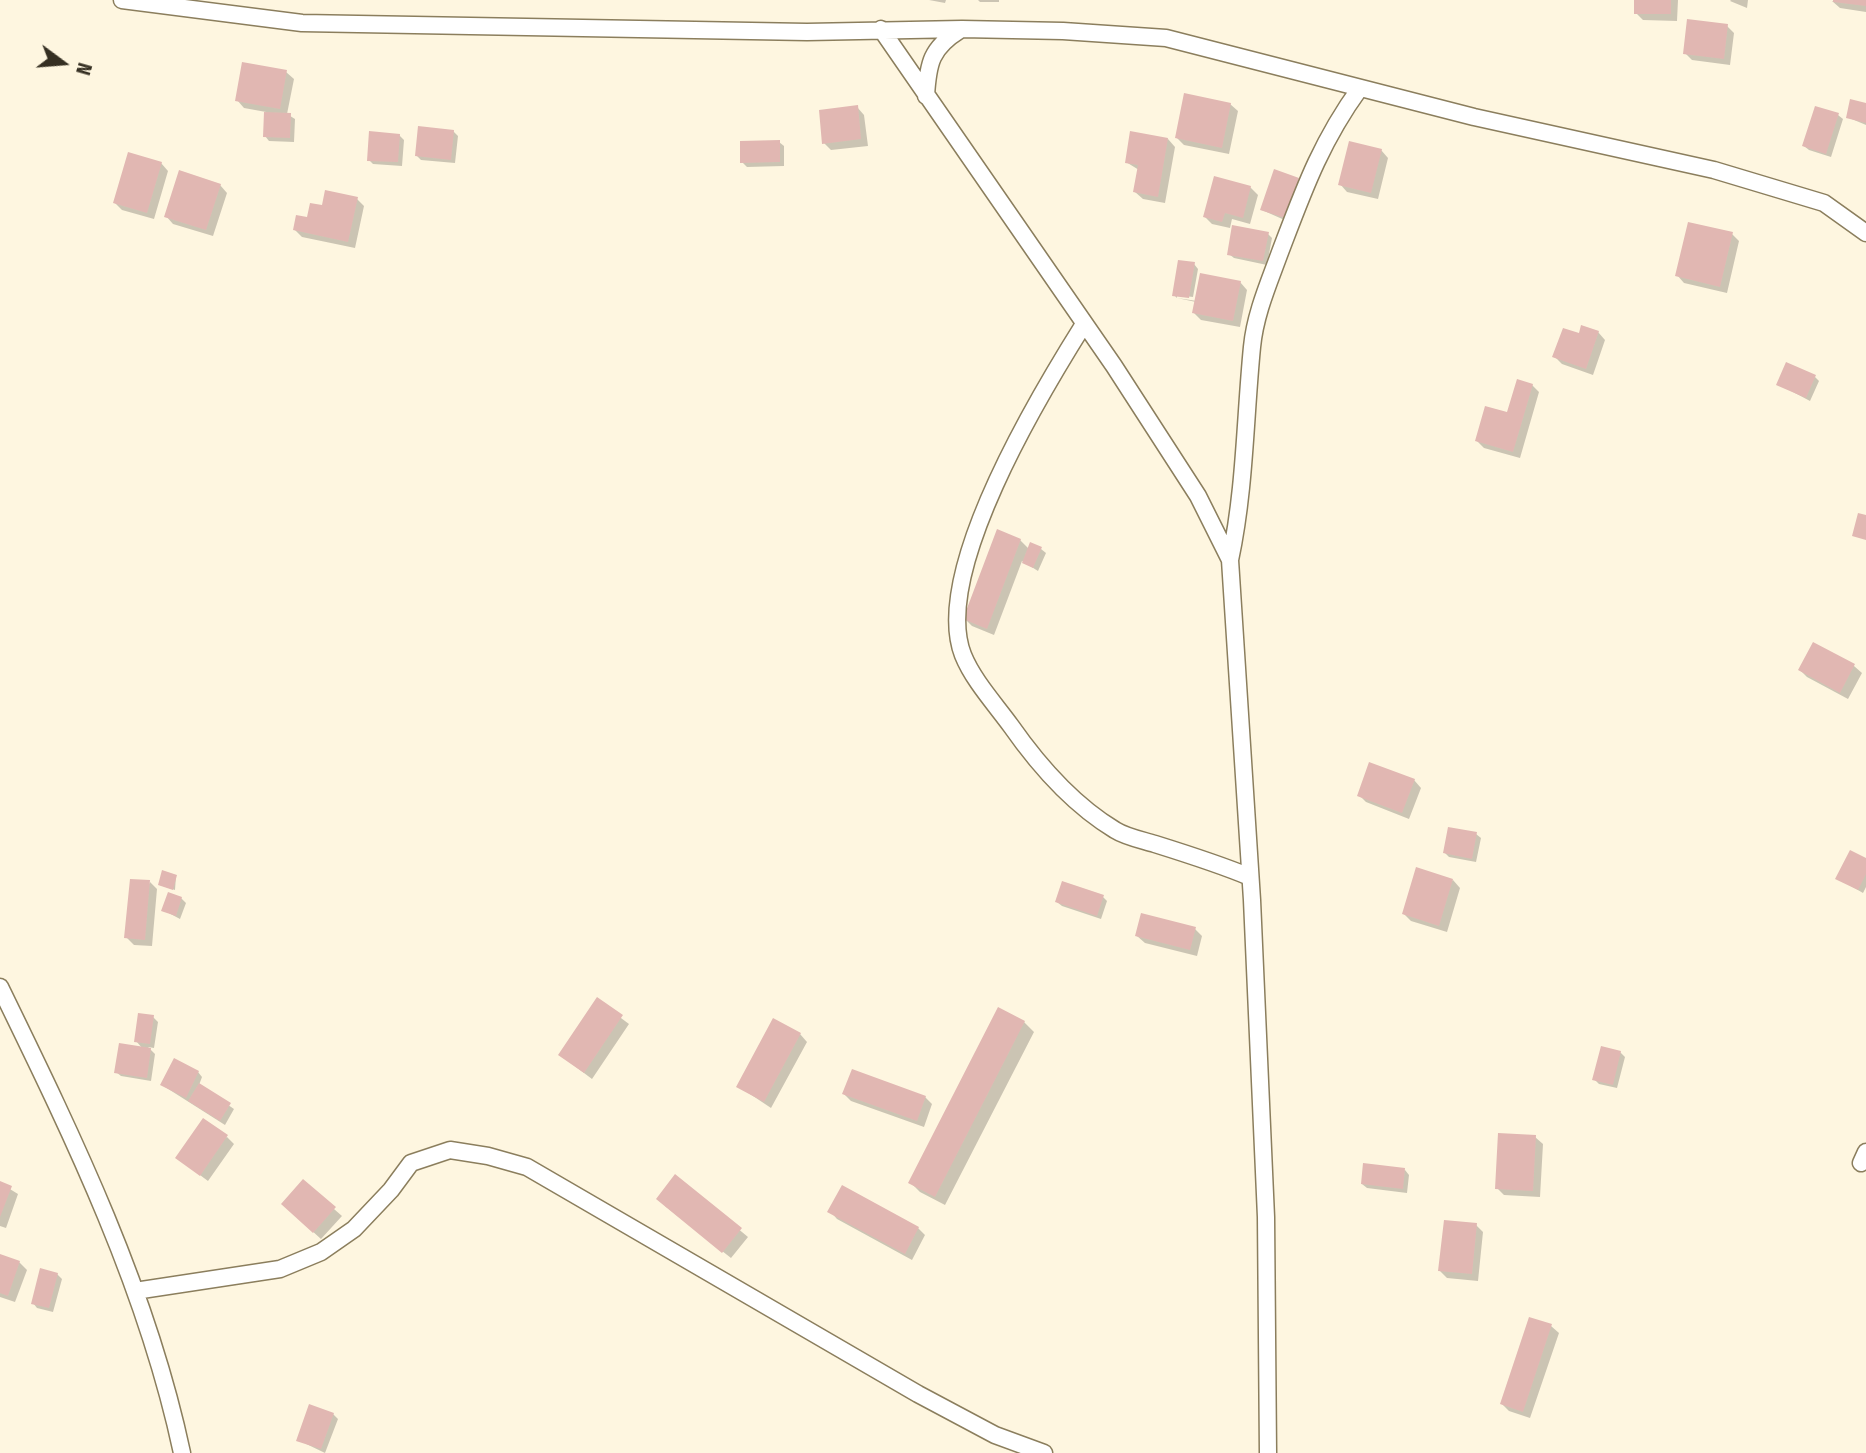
<!DOCTYPE html>
<style>
body{margin:0}
#map{position:relative;width:1866px;height:1453px;overflow:hidden;background:#fef6e0;font-family:"Fira Sans Condensed",sans-serif}
canvas{display:block}
.north{position:absolute;left:28px;top:28px;width:70px;height:70px;-webkit-text-stroke:5px #fef6e0;paint-order:stroke;rotate:106deg;font-size:19px;font-weight:700;line-height:28px;text-align:center;color:#352f22}
.north::after{content:'';display:block;margin:auto;width:24px;height:32px;background:#352f22;clip-path:polygon(50% 0,100% 100%,50% 72%,0 100%)}
</style>
<div id="map">
<canvas width="1866" height="1453"></canvas>
<div class="north">N</div>
</div>
<script>
const context = document.querySelector('canvas').getContext('2d');
context.lineJoin = 'round';
function paint(path, color) { context.fillStyle = color; context.fill(path, 'evenodd'); }
function stroke(path, color, width, dash) { context.strokeStyle = color; context.lineWidth = width; context.lineCap = dash ? 'butt' : 'round'; context.setLineDash(dash || []); context.stroke(path); }
const shadow = new Path2D(`
 M929 0H946L945 3Z
 M978 0H999V2H980Z
 M1636 0H1678L1677 21 1643 20 1636 13Z
 M1748 0 1747 8 1730 1 1731 0Z
 M1866 0V12L1840 8 1832 1Z
 M1727 26 1734 33 1730 65 1692 60 1685 53Z
 M286 72 294 79 287 114 295 119 294 142 269 141 265 136 266 112 244 108 237 100Z
 M1230 104 1238 111 1229 154 1184 145 1177 138Z
 M1866 105V125L1847 117Z
 M857 107 864 115 868 146 831 150 824 143Z
 M1838 115 1843 119 1831 157 1809 150 1804 146Z
 M453 131 458 136 455 163 421 160 417 156Z
 M399 135 404 140 402 166 373 164 369 160Z
 M1168 139 1175 147 1165 203 1143 199 1135 192 1139 170 1126 162Z
 M779 142 784 146V166L747 167 742 162Z
 M1381 150 1388 158 1378 199 1347 192 1340 184Z
 M161 163 168 171 154 219 122 210 115 203Z
 M1298 179 1302 184 1289 222 1262 210Z
 M220 185 227 193 213 236 173 224 166 216Z
 M1250 187 1258 195 1250 224 1232 219 1230 228 1212 224 1205 217Z
 M357 199 364 206 355 248 302 237 295 230 323 207Z
 M1268 234 1272 238 1267 265 1234 258 1229 254Z
 M1732 234 1739 241 1727 293 1684 283 1677 275Z
 M1194 264 1198 269 1193 297 1177 295V298L1174 295Z
 M1240 282 1247 290 1240 327 1201 320 1194 313 1196 302 1177 298 1197 301Z
 M1598 332 1605 340 1593 375 1562 364 1555 357Z
 M1815 377 1819 381 1810 401 1778 384Z
 M1532 385 1539 392 1520 458 1484 448 1477 441 1509 414Z
 M1020 540 1029 549H1041L1046 553 1038 571 1022 561 994 635 972 626 965 619Z
 M1814 644 1854 666 1862 673 1848 699 1807 677 1800 670Z
 M1414 780 1421 788 1409 819 1366 802 1359 795Z
 M1476 834 1481 838 1476 862 1449 857 1445 853Z
 M1866 860V887L1863 893 1837 878Z
 M176 876 175 890 160 885Z
 M1453 880 1460 888 1447 932 1411 921 1404 914Z
 M150 882 157 889 152 946 134 945 126 937Z
 M1103 897 1107 901 1101 919 1062 906 1057 902Z
 M181 898 186 903 180 919 163 910Z
 M1195 929 1202 936 1197 956 1145 943 1137 936Z
 M597 1000 629 1024 592 1079 560 1055Z
 M153 1017 158 1022 154 1048 148 1047 155 1054 151 1081 121 1076 116 1072 143 1049 136 1041Z
 M1024 1022 1034 1032 945 1205 920 1192 910 1182Z
 M800 1034 807 1042 771 1108 738 1086Z
 M1620 1052 1625 1057 1617 1088 1599 1084 1594 1079Z
 M198 1072 202 1077 199 1085 234 1109 225 1125 162 1085Z
 M844 1094 925 1097 932 1104 924 1127 851 1101Z
 M227 1137 234 1144 208 1181 177 1158Z
 M1535 1137 1543 1144 1540 1197 1504 1195 1497 1188Z
 M1405 1170 1409 1175 1407 1193 1367 1188 1362 1184Z
 M676 1177 748 1237 731 1258 665 1206Z
 M0 1183 18 1194 6 1228 0 1226Z
 M334 1209 342 1216 321 1239 290 1211Z
 M830 1211 918 1228 925 1235 912 1260 837 1219Z
 M1476 1225 1483 1232 1478 1281 1447 1278 1440 1271Z
 M0 1255 19 1262 27 1270 15 1302 0 1297Z
 M57 1274 62 1279 53 1312 37 1308 33 1303Z
 M1551 1326 1559 1333 1530 1418 1509 1411 1502 1404Z
 M333 1414 338 1419 325 1453 298 1440Z`);
const building = new Path2D(`
 M1634 0H1671V14H1634Z
 M1833 0H1866V6L1833 2Z
 M1687 19 1728 24 1724 59 1683 54Z
 M242 62 287 70 280 109 235 101Z
 M1184 93 1231 103 1222 148 1175 138Z
 M1850 99 1866 103V123L1846 118Z
 M858 105 861 139 822 144 819 110Z
 M1815 106 1839 113 1826 154 1802 146Z
 M264 112 291 113 290 138 263 137Z
 M418 126 454 130 451 160 415 156Z
 M369 131 400 134 398 162 367 161Z
 M1130 131 1168 138 1158 197 1133 192 1138 165 1125 163Z
 M780 140V162L740 163V141Z
 M1349 141 1382 149 1371 193 1338 185Z
 M128 152 162 162 147 213 113 203Z
 M1274 169 1299 178 1285 218 1260 210Z
 M179 170 221 184 206 230 164 217Z
 M1214 176 1251 186 1243 218 1225 213 1222 222 1203 217Z
 M325 190 358 197 348 242 293 230 296 215 307 217 310 203 322 205Z
 M1688 222 1733 232 1720 287 1675 276Z
 M1232 225 1269 232 1263 261 1227 255Z
 M1178 260 1195 262 1189 298 1172 296Z
 M1200 273 1241 281 1233 321 1192 313Z
 M1581 325 1599 331 1586 369 1552 357 1563 328 1579 333Z
 M1786 362 1816 375 1806 398 1776 385Z
 M1517 379 1533 384 1513 452 1475 441 1485 406 1507 412Z
 M1858 513 1866 515V540L1852 536Z
 M997 529 1021 539 987 629 963 619Z
 M1030 542 1042 547 1033 568 1022 563Z
 M1813 642 1855 664 1840 693 1798 670Z
 M1369 762 1415 779 1402 813 1357 796Z
 M1448 827 1477 832 1472 859 1443 853Z
 M1850 850 1866 858V874L1858 890 1835 879Z
 M1416 867 1453 879 1439 926 1402 914Z
 M162 870 177 875 173 890 158 885Z
 M130 879 150 880 145 940 124 938Z
 M1062 881 1104 895 1097 916 1055 902Z
 M168 892 182 897 176 916 161 911Z
 M1141 913 1196 927 1190 950 1135 936Z
 M597 997 623 1015 584 1073 558 1055Z
 M998 1007 1025 1021 935 1197 908 1183Z
 M138 1013 154 1015 150 1044 134 1042Z
 M773 1018 801 1033 764 1102 736 1087Z
 M119 1043 151 1048 147 1078 114 1073Z
 M1601 1046 1621 1051 1613 1085 1592 1080Z
 M174 1058 199 1071 186 1098 160 1085Z
 M852 1069 926 1096 917 1121 842 1094Z
 M199 1083 231 1103 220 1121 188 1101Z
 M203 1118 228 1135 200 1176 175 1158Z
 M1498 1133 1536 1135 1533 1191 1495 1189Z
 M1363 1163 1405 1168 1403 1189 1361 1184Z
 M675 1174 742 1228 722 1253 656 1199Z
 M303 1179 336 1207 313 1233 281 1204Z
 M0 1181 12 1186 0 1217Z
 M842 1185 919 1227 905 1254 827 1212Z
 M1444 1220 1477 1223 1472 1274 1438 1271Z
 M0 1254 20 1261 8 1296 0 1293Z
 M40 1268 58 1273 49 1308 31 1304Z
 M1529 1317 1552 1324 1523 1412 1500 1404Z
 M309 1404 334 1413 321 1449 296 1441Z`);
const minor = new Path2D(`
 M122 0 302 23 807 32 962 29 1063 31 1166 38 1474 117 1714 170 1824 203 1866 233
 M881 29 1114 366 1198 496 1230 560 1252 900 1266 1217 1268 1453
 M926 96C928 63 931 48 960 30
 M1084 324C1040 394 931 573 963 655 973 680 995 704 1011 726 1039 766 1072 804 1115 830 1126 837 1142 840 1155 844 1187 854 1219 864 1250 877
 M1230 560C1245 490 1245 418 1252 347 1255 315 1268 285 1279 255 1303 192 1320 143 1360 88
 M0 987C73 1137 147 1288 182 1453
 M1861 1163 1866 1152
 M135 1291 280 1269 321 1252 354 1229 391 1190 411 1163 450 1150 488 1156 527 1167 918 1394 995 1435 1044 1453`);
paint(shadow, '#0003');
paint(building, '#e1b7b2');
stroke(minor, '#8b7e5d', 19);
stroke(minor, '#fff', 16);
</script>
